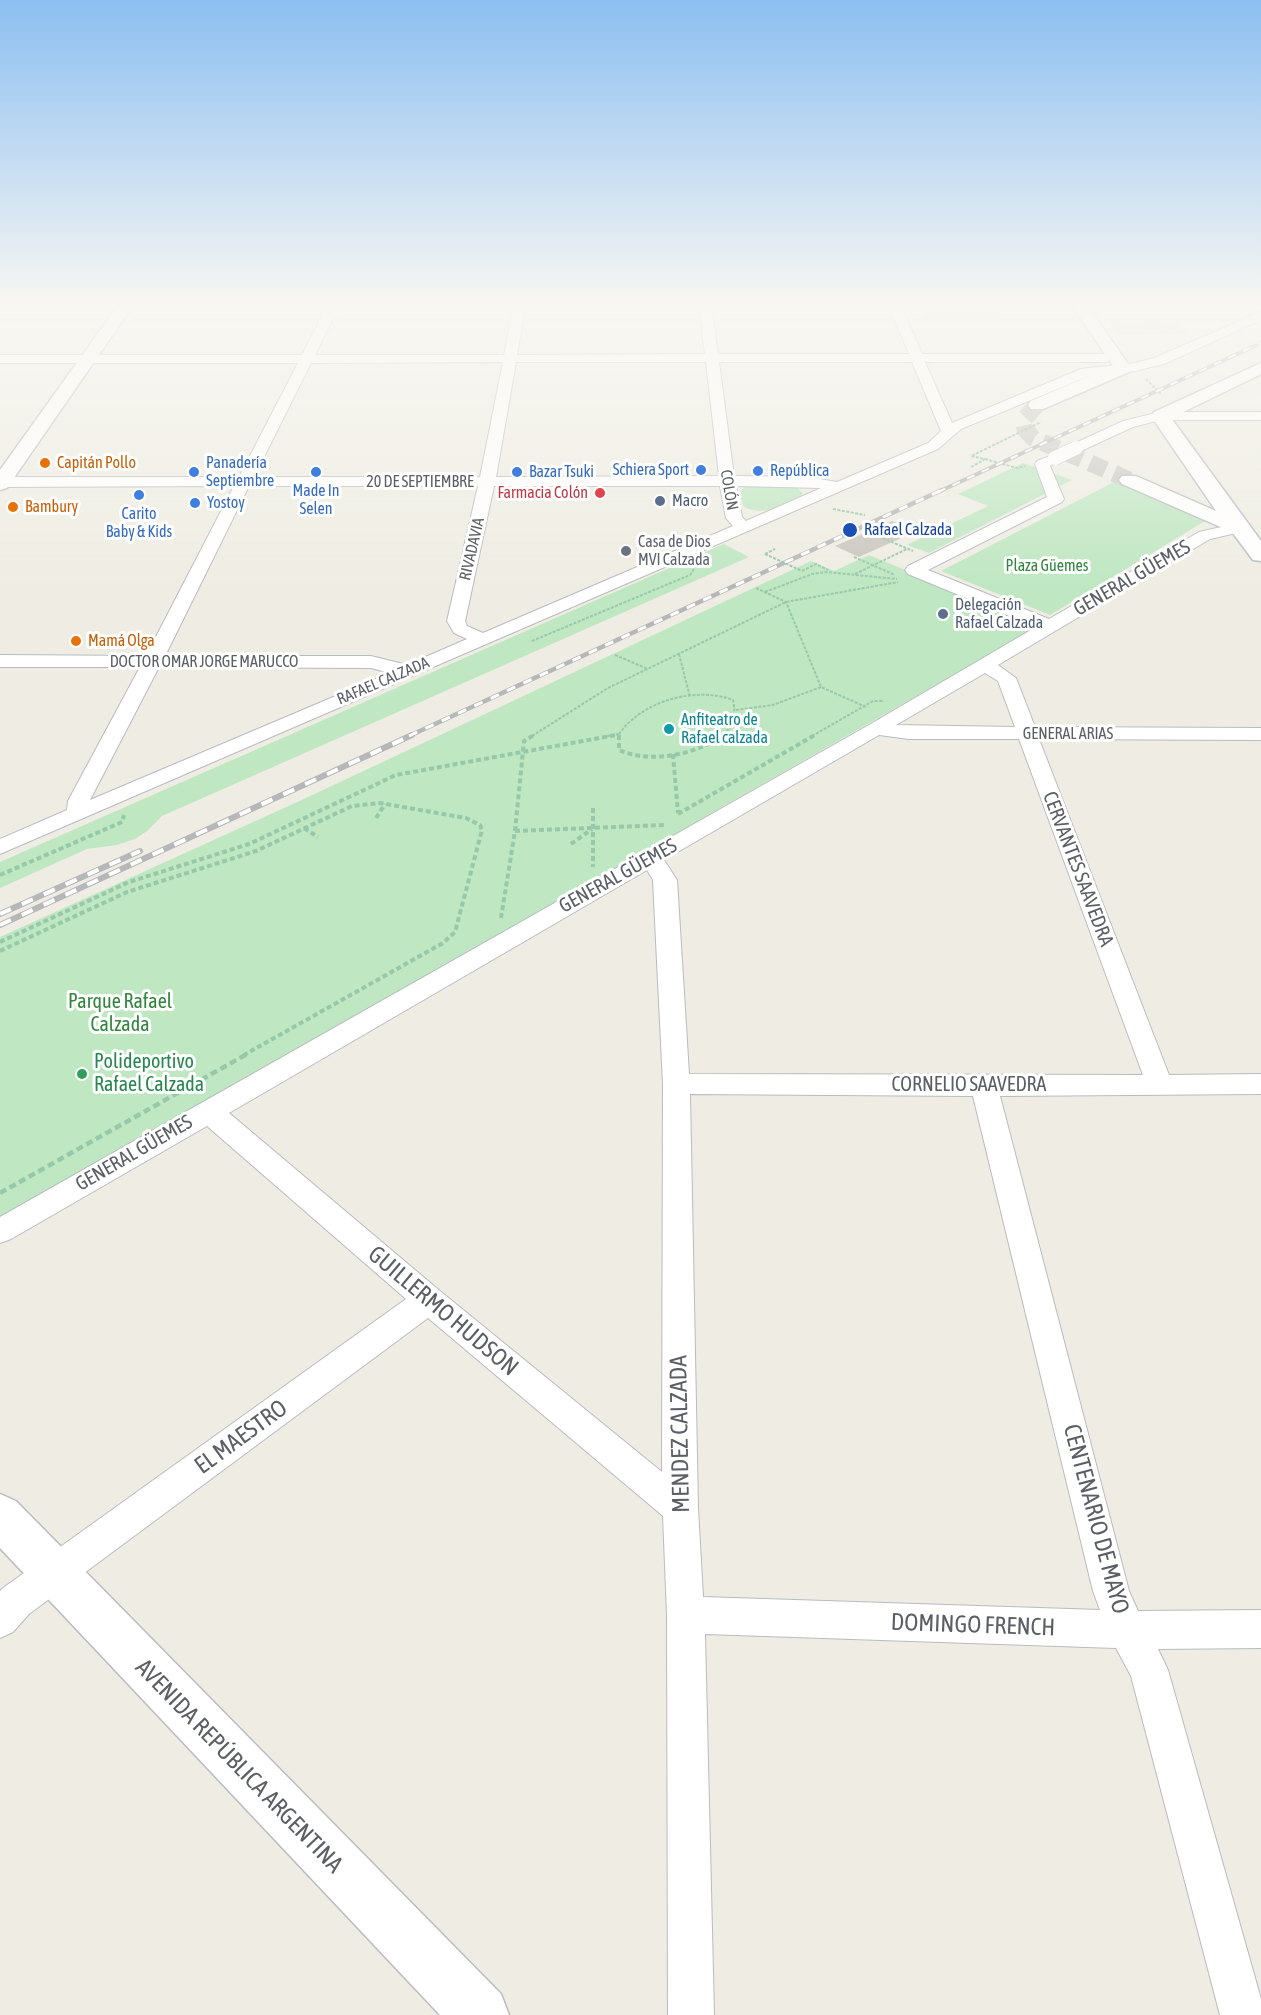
<!DOCTYPE html>
<meta charset="utf-8">
<style>
body{margin:0}
canvas{display:block;background:#efede3}
</style>
<canvas width="1261" height="2015"></canvas>
<script>
const context = document.querySelector('canvas').getContext('2d');
context.lineJoin = 'round';
function paint(path, color) { context.fillStyle = color; context.fill(path, 'evenodd'); }
function stroke(path, color, width, dash) { context.strokeStyle = color; context.lineWidth = width; context.lineCap = dash ? 'butt' : 'round'; context.setLineDash(dash || []); context.stroke(path); }
function drawText(font, color, halo, rows, align = 'center') {
  context.font = font + ' "Asap Condensed",sans-serif'; context.lineWidth = 6; context.setLineDash([]); context.textBaseline = 'middle'; context.strokeStyle = halo; context.fillStyle = color; for (const [text, x, y, turn = 0] of rows) {
    context.save(); context.translate(x, y); context.rotate((+turn || 0) * Math.PI / 180); context.textAlign = isNaN(turn) ? turn : align; if (halo) context.strokeText(text, 0, 0); context.fillText(text, 0, 0); context.restore();
  }
}
const education = new Path2D(`
 M920 308H994L1001 320H924Z
 M1108 320 1179 321 1187 335 1117 334Z`);
const green = new Path2D(`
 M1023 463 1072 480 929 553 907 545 988 506 958 494Z
 M1116 481 1210 518 1050 615 941 571Z
 M746 486H793L798 488 803 494C788 505 760 518 743 506L740 491Z
 M724 544 749 557 162 816 147 831 135 839 117 845 87 849 0 888V862Z
 M869 555 1026 620 1036 628 0 1219V937L306 798 811 561 834 571Z`);
const building = new Path2D(`
 M892 521 917 531 859 557 835 546Z`);
const secondaryTunnel = new Path2D(`
 M1037 405 1023 420 1025 429 1033 438 1129 480`);
const pathFar2 = new Path2D(`
 M1146 379 1162 395
 M985 459 1017 468 1025 466
 M971 467 985 459 971 456 1041 422
 M833 509 865 515
 M866 531 913 551
 M765 554 775 549
 M854 557 895 575
 M802 571 816 564 828 570
 M855 574 907 549
 M756 588 786 602 821 687 866 707
 M765 592 812 574 826 572 897 579
 M532 641 690 575 694 569
 M679 654 690 697
 M615 655 648 669
 M736 710 773 705 821 687
 M619 734C642 701 695 686 733 700 736 716 735 726 721 736
 M532 736 608 688 786 602 898 582
 M607 736 619 734
 M812 736 873 701H884`);
const pathFar1 = new Path2D(`
 M619 735V750C651 764 695 755 723 735
 M673 754 678 813
 M593 808V867
 M678 814 815 735
 M376 818 385 804
 M304 828 318 837
 M515 831 664 825
 M571 844 592 829
 M0 875 122 822 124 815
 M501 918 515 831 524 741 534 735
 M0 942 129 882 249 844 396 775 616 735
 M0 951 127 892 256 851 352 806 380 803 466 818 480 825 482 830 455 932 443 943 244 1055`);
const path = new Path2D(`
 M0 1193 247 1054`);
const street = new Path2D(`
 M328 304H340L315 355H504L514 304H526L517 355 705 354 699 304H711L718 354H909L888 304H900L922 354H1107L1113 358 1107 362H925L952 423 1081 369 1135 363 1154 358 1261 312V320L1164 364 1135 371 1089 376 961 429 938 449 0 854V839L67 810 68 801 140 667H0V655L146 656 234 486 0 487V477H239L298 363H0V355H302ZM503 362 480 477H254L311 363ZM516 362H706L719 476 496 477ZM719 362H912L941 431 928 443 837 482 808 477 734 476ZM249 486H478L447 621 454 633 467 639 407 665 371 656H165ZM494 486H720L726 518 733 526 483 633 467 626 465 621ZM736 486 821 488 746 521 742 517ZM159 667 371 668 390 673 90 800Z
 M1160 412H1261V420H1160L1133 427 1081 451 1076 452 1069 448 1071 445 1123 421Z
 M1055 454 1062 458 1050 466 1064 499 1062 502 928 570 1049 619 1199 532 1239 523 1247 528 1245 531 1210 539 998 665 1016 678 1035 727 1261 728V740L1039 739 1169 1075 1261 1074V1094L1000 1096 1129 1591 1138 1611 1261 1610V1648L1158 1649 1168 1670 1261 1999V2015H1220L1131 1676 1116 1648 705 1634 714 2015H668L667 1615 663 1516 428 1318 29 1614 13 1632 0 1638V1591L3 1588 406 1299 207 1126 11 1239 0 1243V1217L869 725 1036 627 908 574 905 570 908 566 1047 497 1035 464 1037 461ZM985 673 998 681 1015 727 896 725ZM879 735 909 739H1019L1143 1075 689 1074 677 880 664 860ZM647 870 653 880 663 1084 662 1472 440 1291 229 1113ZM690 1094 973 1096 1093 1591 1100 1610 703 1597 698 1508Z`);
const secondary = new Path2D(`
 M119 304H134L7 488 0 490V470Z
 M1071 304H1086L1131 368 1129 372 1043 409H1031L1028 405 1031 401 1113 366Z
 M1261 363V374L1171 418 1261 541V561L1253 560 1232 532 1122 484 1119 480 1122 476H1136L1216 511 1151 416 1154 412Z
 M0 1494 16 1501 501 1994 509 2015H440L0 1548Z`);
const railFar2 = new Path2D(`
 M938 492 1261 343`);
const railFar1 = new Path2D(`
 M409 736 942 490`);
const rail = new Path2D(`
 M0 914 140 851
 M0 925 412 735`);
const pathBridge = new Path2D(`
 M765 554 802 571`);
const streetBridge = new Path2D(`
 M1055 458 1076 448`);
const markers = [
 [45,463,6,"#e8710a"],
 [701,470,6,"#3f7fe0"],
 [758,471,6,"#3f7fe0"],
 [194,472,6,"#3f7fe0"],
 [316,472,6,"#3f7fe0"],
 [517,472,6,"#3f7fe0"],
 [600,493,6,"#e0444e"],
 [139,495,6,"#3f7fe0"],
 [660,501,6,"#5c6f8a"],
 [195,503,6,"#3f7fe0"],
 [13,507,6,"#e8710a"],
 [850,530,8,"#1a4fb4"],
 [626,551,6,"#6b7280"],
 [943,614,6,"#5c6f8a"],
 [76,641,6,"#e8710a"],
 [669,729,6,"#0f9aa8"],
 [82,1074,6,"#2e9e5b"]
];
const farFoodnames = [
 ["Capitán Pollo",57,463],
 ["Bambury",25,507],
 ["Mamá Olga",88,641]
];
const farShopnames = [
 ["Panadería",206,463],
 ["Septiembre",206,481],
 ["Schiera Sport",689,470,"right"],
 ["República",770,471],
 ["Bazar Tsuki",529,472],
 ["Made In",316,491,"center"],
 ["Selen",316,509,"center"],
 ["Yostoy",207,503],
 ["Carito",139,514,"center"],
 ["Baby & Kids",139,532,"center"]
];
const farStreetnames = [
 ["20 DE SEPTIEMBRE",420,482],
 ["COLÓN",729,490,80],
 ["RIVADAVIA",472,549,-77],
 ["DOCTOR OMAR JORGE MARUCCO",204,662],
 ["RAFAEL CALZADA",383,681,-23],
 ["GENERAL ARIAS",1068,734]
];
const farHealthnames = [
 ["Farmacia Colón",588,493]
];
const farServicenames = [
 ["Macro",672,501],
 ["Delegación",955,605],
 ["Rafael Calzada",955,623]
];
const farTransitnames = [
 ["Rafael Calzada",864,530]
];
const farWorshipnames = [
 ["Casa de Dios",638,542],
 ["MVI Calzada",638,560]
];
const farParknames = [
 ["Plaza Güemes",1047,566]
];
const farCulturenames = [
 ["Anfiteatro de",681,720],
 ["Rafael calzada",681,738]
];
const streetNames = [
 ["GENERAL GÜEMES",1132,578,-30],
 ["CERVANTES SAAVEDRA",1078,869,69],
 ["GENERAL GÜEMES",618,876,-29],
 ["CORNELIO SAAVEDRA",969,1085],
 ["GENERAL GÜEMES",134,1153,-30]
];
const parkNames = [
 ["Parque Rafael",120,1002],
 ["Calzada",120,1025]
];
const leisureNames = [
 ["Polideportivo",94,1062],
 ["Rafael Calzada",94,1085]
];
const nearStreetnames = [
 ["GUILLERMO HUDSON",443,1311,40],
 ["MENDEZ CALZADA",680,1434,-91],
 ["EL MAESTRO",241,1437,-36],
 ["CENTENARIO DE MAYO",1096,1519,75],
 ["DOMINGO FRENCH",973,1625,2],
 ["AVENIDA REPÚBLICA ARGENTINA",239,1766,46]
];
paint(education, '#dfdcd2');
paint(green, '#bfe7c2');
paint(building, '#cac7c0');
stroke(secondaryTunnel, '#cacac4', 17, [17, 9]);
stroke(street, '#b8bbc0', 2);
stroke(secondary, '#b9bcc2', 3);
stroke(pathFar2, '#97c8a9', 2, [3, 1.5]);
stroke(pathFar1, '#97c8a9', 4, [5, 3]);
stroke(path, '#97c8a9', 4.5, [7, 4]);
paint(street, '#fff');
paint(secondary, '#fff');
stroke(railFar2, '#b6b7b8', 4);
stroke(railFar1, '#b6b7b8', 4.5);
stroke(rail, '#b6b7b8', 6);
stroke(railFar2, '#fff', 2, [8]);
stroke(railFar1, '#fff', 3, [9]);
stroke(rail, '#fff', 4, [12]);
stroke(streetBridge, '#b8bbc0', 15, []);
stroke(pathBridge, '#97c8a9', 2, [3, 1.5]);
stroke(streetBridge, '#fff', 14);
const sky = context.createLinearGradient(0, 0, 0, 586);
sky.addColorStop(0, '#8cbff1');
sky.addColorStop(0.52, '#f8f7f2');
sky.addColorStop(1, '#f8f7f200');
context.fillStyle = sky;
context.fillRect(0, 0, 1261, 586);
for (const [x, y, r, color] of markers) { const dot = new Path2D(); dot.arc(x, y, r, 0, 2 * Math.PI); context.fillStyle = color; context.fill(dot); stroke(dot, '#fff', 2); }
drawText('16px', '#c56008', '#fff', farFoodnames, 'left');
drawText('16px', '#366cbe', '#fff', farShopnames, 'left');
drawText('16px', '#5b5f65', '#fff', farStreetnames);
drawText('16px', '#be3a42', '#fff', farHealthnames, 'right');
drawText('16px', '#4e5e75', '#fff', farServicenames, 'left');
drawText('16px', '#164399', '#fff', farTransitnames, 'left');
drawText('16px', '#5b616d', '#fff', farWorshipnames, 'left');
drawText('16px', '#31853c', '#fff', farParknames);
drawText('16px', '#0d838f', '#fff', farCulturenames, 'left');
drawText('20px', '#5b5f65', '#fff', streetNames);
drawText('20px', '#31853c', '#fff', parkNames);
drawText('20px', '#27864d', '#fff', leisureNames, 'left');
drawText('24px', '#5b5f65', '#fff', nearStreetnames);
</script>
